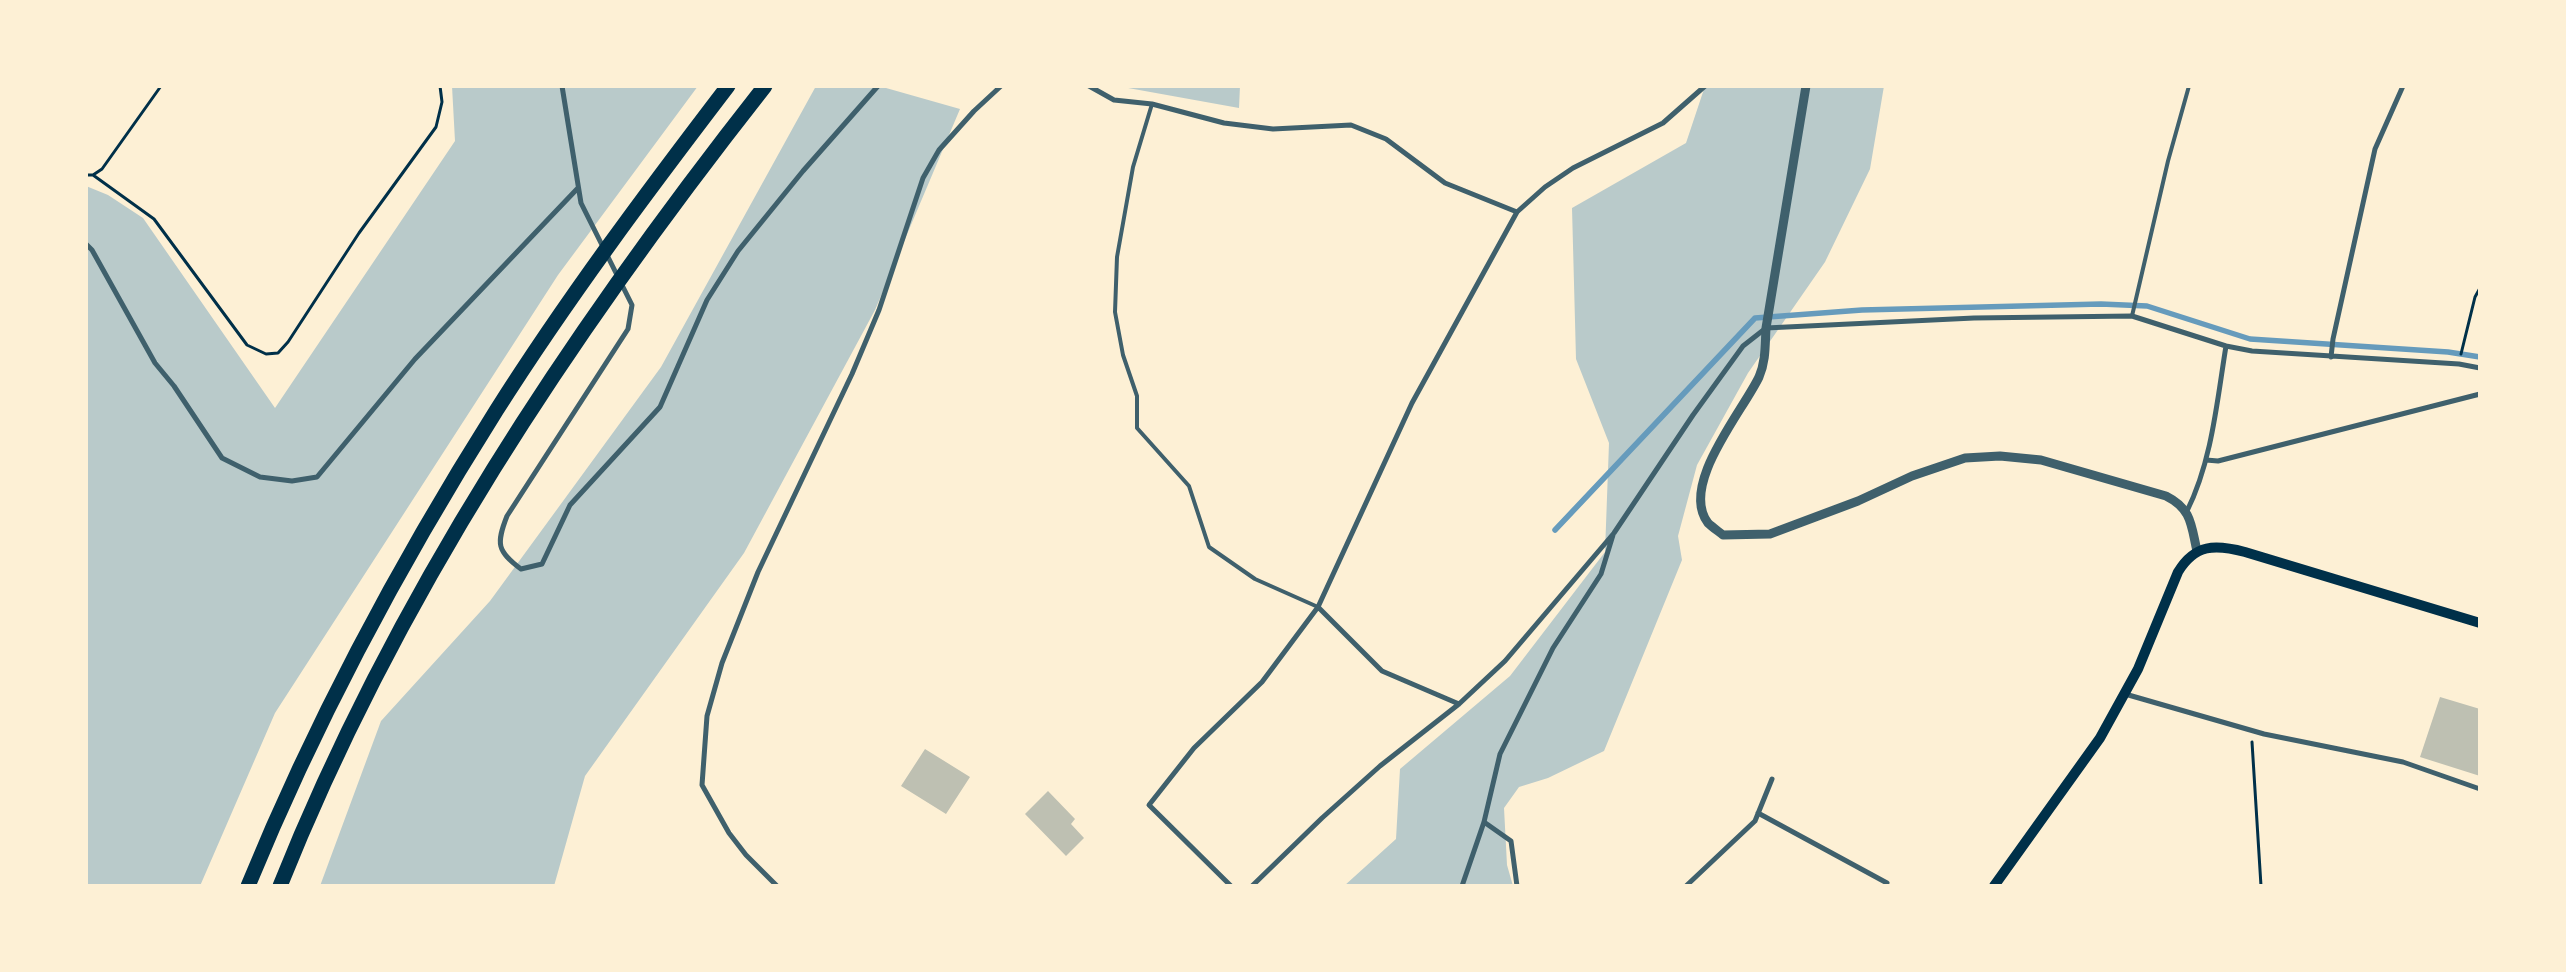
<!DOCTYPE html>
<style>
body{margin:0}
#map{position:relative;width:2566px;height:972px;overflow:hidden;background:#fdf0d5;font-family:"Varela Round",sans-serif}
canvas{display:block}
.frame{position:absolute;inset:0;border:88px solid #fdf0d5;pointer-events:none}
</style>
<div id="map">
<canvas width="2566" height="972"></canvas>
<div class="frame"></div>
</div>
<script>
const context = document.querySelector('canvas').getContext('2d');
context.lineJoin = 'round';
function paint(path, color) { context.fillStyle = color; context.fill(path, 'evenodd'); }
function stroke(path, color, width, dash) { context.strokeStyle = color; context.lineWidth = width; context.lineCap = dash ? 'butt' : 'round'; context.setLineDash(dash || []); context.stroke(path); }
const green = new Path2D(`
 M452 86H698L558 275 275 713 200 886H86V186L108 195 143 218 275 408 455 141Z
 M816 86H879L960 109 875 310 744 553 585 776 554 886H320L381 721 490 601 661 367Z
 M1117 86H1240L1239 108Z
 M1705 86H1884L1870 169 1825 262 1748 373 1697 465 1678 536 1682 560 1604 751 1548 778 1519 787 1504 808 1507 865 1513 886H1344L1396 839 1400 769 1510 676 1605 552 1609 443 1576 359 1572 208 1686 143Z`);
const stream = new Path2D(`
 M1555 530 1755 318 1862 310 2101 304 2147 306 2250 339 2448 352 2480 357`);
const building = new Path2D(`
 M2440 697 2480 709V776L2420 757Z
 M925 749 970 777 946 814 901 786Z
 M1048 791 1075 819 1071 824 1084 838 1066 856 1025 814Z`);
const path = new Path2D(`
 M86 175H93L102 169 161 86
 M93 175 154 219 247 345 266 354 278 353 288 342 359 233 436 127 442 102 440 86
 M2461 354 2475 297 2480 288
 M2252 742 2261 886`);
const service = new Path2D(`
 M1152 104 1133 167 1117 257 1115 312 1123 355 1137 396V428L1189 486 1209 547 1255 579 1318 607
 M2132 316 2168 161 2189 86`);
const minor = new Path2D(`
 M562 86 581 203 632 305 628 329 507 516C496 544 497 551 521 569L542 564 570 505 660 407 707 300 738 251 803 171 878 86
 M1089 86 1114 100 1152 104 1224 123 1273 129 1351 125 1386 139 1445 183 1517 212
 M86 244 92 250 155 363 174 386 222 458 260 477 292 481 317 477 415 359 577 189
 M2331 357 2333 339 2375 149 2403 86
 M2206 460 2218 461 2480 394
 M2187 511C2212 461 2217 401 2226 346
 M1318 607 1382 671 1459 704
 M2125 694 2264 734 2403 762 2480 789
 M1758 813 1887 883
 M1484 822 1511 841 1517 886
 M777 886 746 855 729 833 702 785 707 716 722 663 758 572 852 374 879 310 923 178 939 150 974 111 1001 86
 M1231 886 1149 805 1194 748 1262 682 1318 607 1412 403 1517 212 1545 187 1573 168 1663 123 1705 86
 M1252 886 1322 818 1380 766 1459 704 1505 661 1614 533 1693 415 1743 346 1766 328 1974 318 2132 316 2226 346 2252 351 2459 364 2480 368
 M1462 886 1484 822 1500 754 1553 648 1601 574 1613 535
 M1686 886 1755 821 1772 779`);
const tertiary = new Path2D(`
 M1806 86 1766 328C1765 345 1766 361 1759 377 1743 411 1679 485 1708 523 1712 527 1718 531 1723 535L1770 534 1858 501 1912 476 1965 458 2000 456 2041 460 2166 496C2192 509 2191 525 2197 551`);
const secondary = new Path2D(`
 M1994 886 2100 738 2138 669 2178 572C2195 544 2215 544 2245 552L2480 623`);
const motorway = new Path2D(`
 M248 886C316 720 400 563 496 411 567 299 647 192 728 86
 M280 886C396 595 572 331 765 86`);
paint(green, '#b9caca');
stroke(stream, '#669bbc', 5.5);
paint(building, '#bec0b2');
stroke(path, '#003049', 3);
stroke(service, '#3f606c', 4);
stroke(minor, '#3f606c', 5);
stroke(tertiary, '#3f606c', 9);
stroke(secondary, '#003049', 10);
stroke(motorway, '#003049', 15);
</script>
